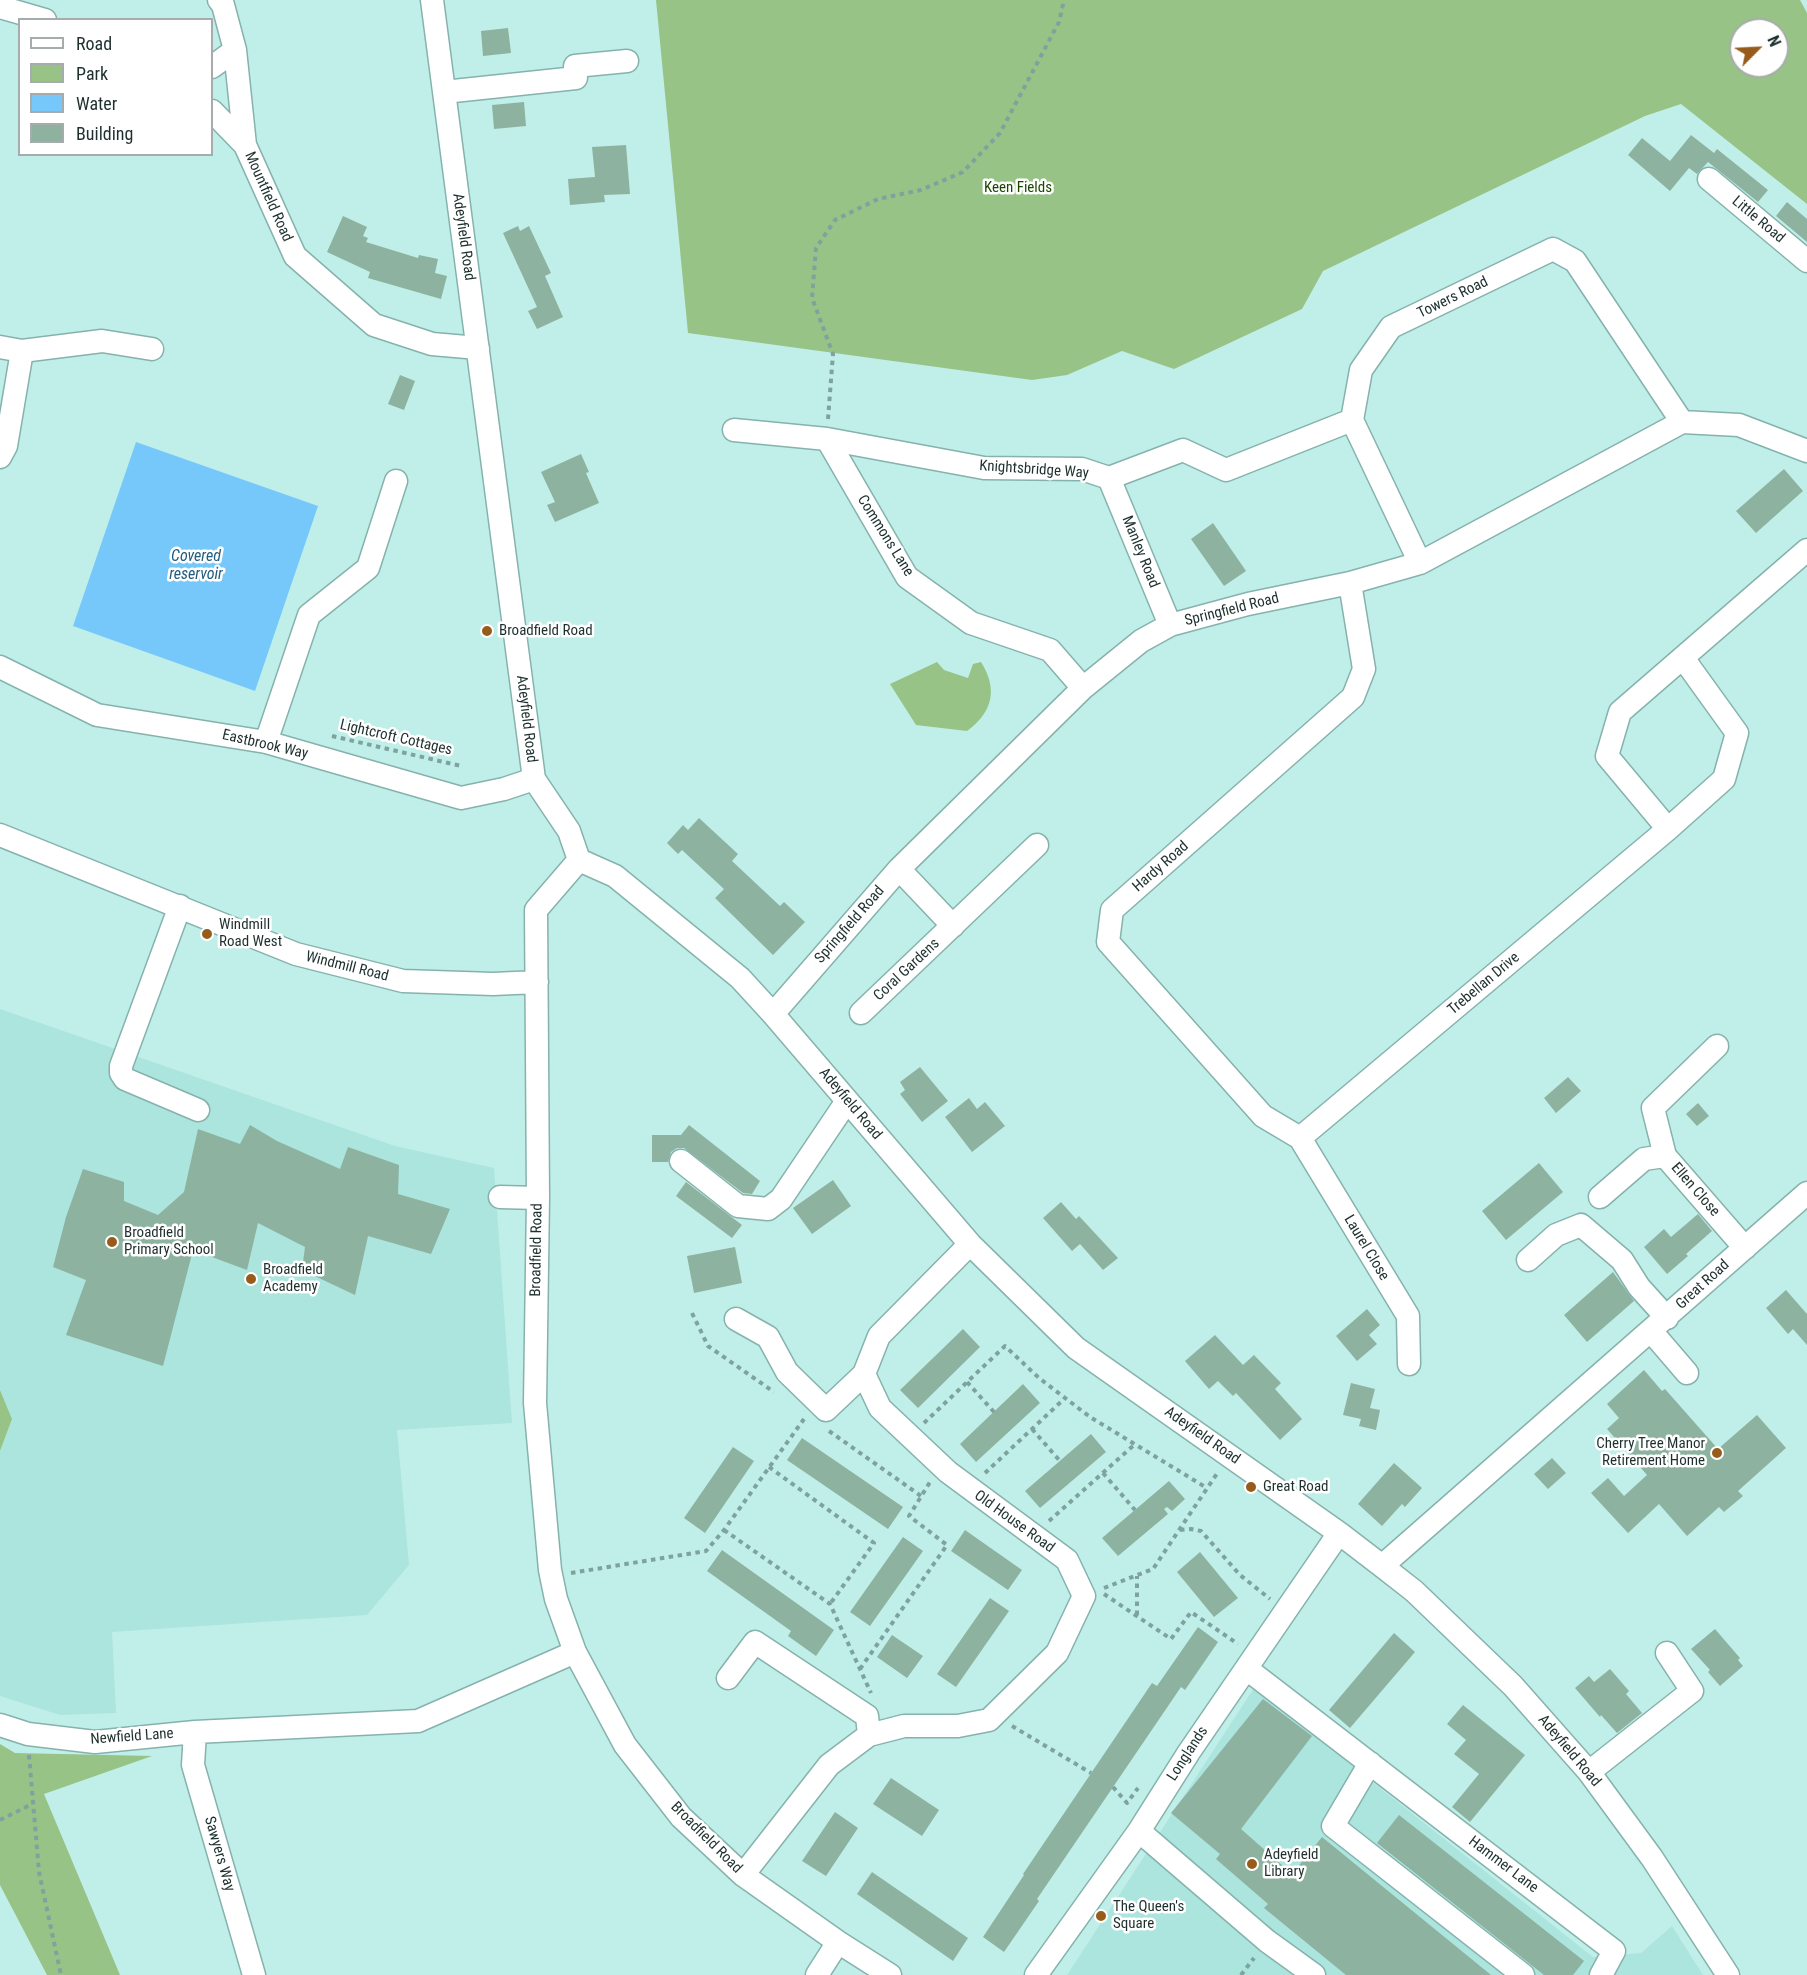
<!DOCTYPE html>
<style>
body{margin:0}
#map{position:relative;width:1807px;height:1975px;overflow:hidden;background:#c0efe9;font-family:"Roboto Condensed",sans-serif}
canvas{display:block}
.legend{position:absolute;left:18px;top:18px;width:195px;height:138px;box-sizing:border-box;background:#fff;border:2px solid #a5acab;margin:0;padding:8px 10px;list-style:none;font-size:18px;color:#1e302e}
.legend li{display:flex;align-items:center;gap:12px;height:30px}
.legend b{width:30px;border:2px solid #a5acab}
.north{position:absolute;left:1729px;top:18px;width:60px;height:60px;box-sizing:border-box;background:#fff;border:2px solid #a5acab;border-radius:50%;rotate:66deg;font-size:16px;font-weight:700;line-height:24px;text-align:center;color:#1e302e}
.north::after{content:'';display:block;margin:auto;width:21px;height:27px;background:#975c1c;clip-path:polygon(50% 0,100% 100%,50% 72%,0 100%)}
</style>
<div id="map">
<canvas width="1807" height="1975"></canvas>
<ul class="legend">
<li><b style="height:8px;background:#fff"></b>Road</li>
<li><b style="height:16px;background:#97c386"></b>Park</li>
<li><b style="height:16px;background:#77c8fa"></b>Water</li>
<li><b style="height:16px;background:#8db29f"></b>Building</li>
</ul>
<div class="north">N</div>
</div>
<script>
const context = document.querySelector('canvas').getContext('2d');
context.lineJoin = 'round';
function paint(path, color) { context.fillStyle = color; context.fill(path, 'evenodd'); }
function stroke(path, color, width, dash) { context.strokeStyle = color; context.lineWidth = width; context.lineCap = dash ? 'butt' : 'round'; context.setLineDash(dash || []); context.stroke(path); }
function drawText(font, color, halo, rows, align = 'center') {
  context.font = font + ' "Roboto Condensed",sans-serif'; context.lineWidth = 5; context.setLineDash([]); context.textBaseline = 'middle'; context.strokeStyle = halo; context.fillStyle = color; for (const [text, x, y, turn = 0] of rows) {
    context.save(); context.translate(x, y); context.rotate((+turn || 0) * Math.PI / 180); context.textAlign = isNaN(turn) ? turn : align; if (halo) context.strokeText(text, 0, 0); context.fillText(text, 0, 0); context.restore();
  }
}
const built = new Path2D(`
 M0 1009 395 1146 494 1168 512 1423 397 1430 409 1565 367 1615 112 1632 116 1713 60 1715 0 1696V1451L12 1419 0 1390Z
 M1254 1688 1593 1957 1641 1953 1672 1926 1703 1975H1067Z`);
const green = new Path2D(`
 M656 0H1800L1807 13V204L1681 104 1645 116 1323 271 1302 309 1174 369 1122 351 1067 375 1032 380 688 333ZM1741 30H1777V66H1741Z
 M937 662 944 670 968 678 973 664 981 662C998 689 993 712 967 731L916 725 890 684Z
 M0 1390 12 1419 0 1451Z
 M0 1744 15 1753 152 1756 44 1794 120 1975H47L0 1885Z`);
const water = new Path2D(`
 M136 442 318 506 255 691 73 626Z`);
const building = new Path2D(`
 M508 28 511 53 483 56 481 31Z
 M524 102 526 126 494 129 492 105Z
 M1691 135 1714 153 1717 149 1768 190 1758 202 1708 162 1697 174 1689 168 1670 191 1628 155 1642 138 1670 161Z
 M626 145 630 194 604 195 605 202 570 205 568 179 595 177 592 147Z
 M1787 202 1807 219V242L1776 216Z
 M343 216 367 227 363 236 368 238 366 242 418 258 419 255 438 259 435 273 447 276 441 299 368 278 370 272 327 252Z
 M518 226 520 231 529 226 551 273 545 276 563 317 537 329 528 311 537 307 503 233Z
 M400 375 415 381 404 410 388 404Z
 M581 454 589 472 586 473 599 503 555 522 547 505 555 502 541 472Z
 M1784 469 1803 491 1756 533 1736 511Z
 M1213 523 1246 571 1224 586 1191 539Z
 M699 818 738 854 732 861 780 906 784 902 805 922 773 955 715 898 724 889 682 850 678 854 667 843 683 825 688 830Z
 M920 1067 948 1101 922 1122 900 1094 905 1090 900 1082Z
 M1568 1077 1581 1091 1556 1113 1544 1098Z
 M969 1098 977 1109 985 1102 1005 1126 972 1152 945 1117Z
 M1698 1103 1709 1116 1697 1126 1686 1114Z
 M250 1125 277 1141 340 1169 348 1147 399 1165 398 1194 450 1209 431 1254 368 1236 355 1295 302 1270 305 1247 258 1223 247 1270 193 1250 163 1366 66 1335 86 1280 53 1267 66 1217 83 1169 124 1182V1201L158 1215 184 1192 198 1129 240 1144Z
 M689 1125 760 1181 752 1194 743 1193 684 1148H677L671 1152 668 1162H652V1135H681Z
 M1539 1163 1563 1192 1506 1240 1482 1211Z
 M833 1180 851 1206 812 1234 793 1208Z
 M686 1182 742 1225 732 1238 676 1196Z
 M1061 1202 1076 1219 1079 1216 1118 1258 1103 1270 1080 1244 1072 1251 1043 1218Z
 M1698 1214 1712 1231 1686 1254 1688 1256 1667 1274 1644 1247 1664 1229 1671 1237Z
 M735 1247 742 1283 694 1293 687 1256Z
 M1613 1272 1634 1301 1587 1342 1564 1315Z
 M1786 1290 1807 1314V1345L1793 1329 1788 1334 1766 1308Z
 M1367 1309 1380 1325 1369 1335 1377 1344 1357 1361 1336 1336Z
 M963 1329 980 1347 918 1408 900 1390Z
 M1215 1335 1243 1365 1254 1355 1281 1383 1275 1389 1302 1419 1280 1440 1236 1393 1233 1396 1218 1381 1209 1389 1185 1361Z
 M1644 1370 1662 1391 1665 1389 1718 1449 1757 1415 1786 1448 1738 1491 1743 1496 1724 1512 1719 1507 1687 1536 1659 1504 1628 1533 1591 1493 1608 1478 1624 1496 1647 1475 1607 1429 1619 1418 1607 1404Z
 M1351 1383 1375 1389 1370 1408 1380 1410 1376 1430 1359 1426 1361 1419 1343 1415Z
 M1023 1384 1040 1403 976 1462 960 1444Z
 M1091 1434 1106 1452 1040 1508 1025 1491Z
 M802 1438 903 1507 888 1529 787 1460Z
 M733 1447 754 1461 705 1533 684 1518Z
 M1552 1458 1566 1473 1548 1489 1534 1474Z
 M1394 1463 1422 1488 1405 1507 1402 1504 1382 1526 1358 1504Z
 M1169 1481 1185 1499 1172 1511 1167 1507 1164 1509 1168 1514 1118 1556 1102 1538Z
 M965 1530 1022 1570 1008 1590 951 1551Z
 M903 1537 923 1551 870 1626 850 1612Z
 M722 1550 834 1630 816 1656 788 1636 791 1631 707 1571Z
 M1200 1552 1238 1598 1214 1617 1177 1572Z
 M990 1598 1009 1611 956 1687 937 1674Z
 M1198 1627 1218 1642 1185 1690 1181 1687 1037 1899 1039 1901 1004 1952 983 1937 1024 1875 1023 1874 1152 1683 1157 1686Z
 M1715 1629 1740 1658 1738 1660 1743 1666 1720 1686 1708 1672 1710 1670 1691 1649Z
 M1394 1633 1415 1652 1350 1728 1329 1710Z
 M892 1635 923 1656 907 1678 877 1657Z
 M1610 1669 1629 1691 1626 1694 1642 1713 1617 1733 1601 1715 1600 1717 1575 1688 1589 1676 1594 1682Z
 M1263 1699 1312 1736 1241 1829 1292 1874 1322 1837 1491 1975H1346L1264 1908 1268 1904 1216 1859 1220 1854 1171 1813Z
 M1463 1705 1525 1755 1470 1822 1452 1807 1479 1774 1454 1754 1466 1740 1447 1724Z
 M891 1778 939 1810 922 1836 873 1804Z
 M835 1812 858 1828 826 1876 802 1861Z
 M1399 1815 1584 1961 1573 1975H1544L1377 1843Z
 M872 1872 968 1938 953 1961 857 1894Z`);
const path = new Path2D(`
 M828 419 833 354 812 298 816 248 835 220 878 199 921 190 963 172 1000 133 1059 22 1064 0
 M332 736 461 766
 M692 1313 708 1346 774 1392
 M967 1382 994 1412
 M924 1423 1005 1346 1039 1378 1090 1417 1207 1488
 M1032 1429 1060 1461
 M829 1431 921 1496
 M769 1467 874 1543 830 1604
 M985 1473 1064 1399
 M1103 1473 1135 1510
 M1049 1521 1134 1445
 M724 1530 830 1604 871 1693
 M1180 1530 1191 1529 1201 1531 1240 1575 1270 1599
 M571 1573 706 1551 724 1530 804 1419
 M1104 1588 1153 1569 1218 1472
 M1104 1594 1171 1639 1191 1612 1238 1644
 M1137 1615V1576
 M860 1669 947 1545 909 1516 930 1482
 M1012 1726 1091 1773
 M29 1755 39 1872 61 1975
 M1113 1787 1127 1803 1138 1788
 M0 1820 32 1804
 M1241 1975 1254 1958`);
const minor = new Path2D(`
 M219 0 223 5 235 50 245 145 295 256 374 325 432 344 478 348
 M432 0 534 779 569 831 579 860 615 876 740 978 773 1014 970 1244 1076 1348 1339 1533 1382 1566 1414 1591 1513 1686 1589 1772 1652 1858 1728 1975
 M0 7 45 20
 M212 67 235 50
 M444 92 576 78 575 66 627 61
 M212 111 245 145
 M1709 179 1807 261
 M0 347 22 351 102 341 152 349
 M734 430 827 439 984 468 1082 469 1109 478 1183 450 1226 470 1352 420
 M827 439 907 577 971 623 1050 650 1083 688
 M0 457 6 446 22 351
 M1109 478 1170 625
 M1420 563 1352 420 1361 370 1391 327 1553 249 1575 261 1682 422
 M1350 583 1364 669 1353 697 1112 910 1108 942 1263 1116 1300 1138 1408 1316 1409 1364
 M0 667 97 715 266 742 461 798 504 789 534 779
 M266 742 309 615 368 568 396 481
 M1668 829 1607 756 1620 712 1807 550
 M0 835 296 954 403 981 493 984 537 982
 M579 860 536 910 538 1198 535 1403 550 1570 556 1599 575 1652 625 1745 681 1817 743 1875 838 1942 890 1975
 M899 869 953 926
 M180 906 121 1066V1073L125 1079 198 1110
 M861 1013 1037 845
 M773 1014 899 869 1083 688 1141 641 1170 625 1248 604 1350 583 1420 563 1682 422 1739 425 1807 451
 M1717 1046 1653 1108 1665 1156 1745 1248
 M1300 1138 1668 829 1724 779 1737 733 1683 658
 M681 1161 738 1206 768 1209 781 1199 847 1101
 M500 1197 538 1198
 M1600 1197 1644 1159 1665 1156
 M1528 1260 1556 1235 1581 1225 1622 1260 1639 1287 1667 1318
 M736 1319 768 1337 787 1372 826 1410 864 1374 879 1336 970 1244
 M1651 1331 1687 1373
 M1382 1566 1807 1193
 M1247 1669 1614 1951 1601 1975
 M728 1678 755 1642 867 1716 869 1735
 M0 1725 28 1734 95 1742 195 1732 418 1721 575 1652
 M195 1732 193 1765 254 1975
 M1370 1763 1333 1826 1523 1975
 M1589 1772 1692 1691 1667 1653
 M1139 1831 1267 1941 1314 1975
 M743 1875 829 1765 869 1735 904 1726H958L989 1720 1057 1653 1084 1596 1067 1560 948 1472 880 1408 864 1374
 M817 1975 838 1942
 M1036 1975 1139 1831 1189 1752 1339 1533`);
const markers = [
 [487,631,6,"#975c1c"],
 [207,934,6,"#975c1c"],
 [112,1242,6,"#975c1c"],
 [251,1279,6,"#975c1c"],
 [1717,1453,6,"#975c1c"],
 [1251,1487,6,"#975c1c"],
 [1252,1864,6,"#975c1c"],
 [1101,1916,6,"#975c1c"]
];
const parkNames = [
 ["Keen Fields",1018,188]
];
const streetNames = [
 ["Mountfield Road",268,197,66],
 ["Little Road",1758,220,40],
 ["Adeyfield Road",463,237,82],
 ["Towers Road",1453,298,-26],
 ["Knightsbridge Way",1034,470,4],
 ["Commons Lane",885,536,58],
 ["Manley Road",1140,552,68],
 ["Springfield Road",1232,610,-14],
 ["Adeyfield Road",526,719,83],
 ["Lightcroft Cottages",396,738,13],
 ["Eastbrook Way",265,745,13],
 ["Hardy Road",1161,867,-41],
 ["Springfield Road",850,925,-49],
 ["Windmill Road",347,967,14],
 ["Coral Gardens",907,970,-43],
 ["Trebellan Drive",1484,984,-40],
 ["Adeyfield Road",850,1104,50],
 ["Ellen Close",1695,1190,49],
 ["Laurel Close",1366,1248,59],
 ["Broadfield Road",537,1250,-89],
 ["Great Road",1703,1285,-42],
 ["Adeyfield Road",1202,1436,35],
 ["Old House Road",1014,1522,36],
 ["Newfield Lane",132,1737,-4],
 ["Adeyfield Road",1569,1751,50],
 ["Longlands",1188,1754,-57],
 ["Broadfield Road",706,1838,45],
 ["Sawyers Way",219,1854,74],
 ["Hammer Lane",1503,1865,37]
];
const poiNames = [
 ["Broadfield Road",499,631],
 ["Windmill",219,925],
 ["Road West",219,942],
 ["Broadfield",124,1233],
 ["Primary School",124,1250],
 ["Broadfield",263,1270],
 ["Academy",263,1287],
 ["Cherry Tree Manor",1705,1444,"right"],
 ["Retirement Home",1705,1461,"right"],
 ["Great Road",1263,1487],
 ["Adeyfield",1264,1855],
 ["Library",1264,1872],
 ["The Queen's",1113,1907],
 ["Square",1113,1924]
];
const waterNames = [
 ["Covered",196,557],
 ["reservoir",196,575]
];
paint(built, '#ace4de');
paint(green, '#97c386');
paint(water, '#77c8fa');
paint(building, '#8db29f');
stroke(minor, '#85b2ad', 25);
stroke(path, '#7ea29d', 4, [4.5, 4.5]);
stroke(minor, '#fff', 22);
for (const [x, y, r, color] of markers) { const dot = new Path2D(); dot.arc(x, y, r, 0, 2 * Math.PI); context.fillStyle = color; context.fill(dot); stroke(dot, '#fff', 2); }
drawText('15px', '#194700', '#fff', parkNames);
drawText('15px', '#1e302e', '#fff', streetNames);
drawText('15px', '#1e302e', '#fff', poiNames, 'left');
drawText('italic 16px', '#205c7d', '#fff', waterNames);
</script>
